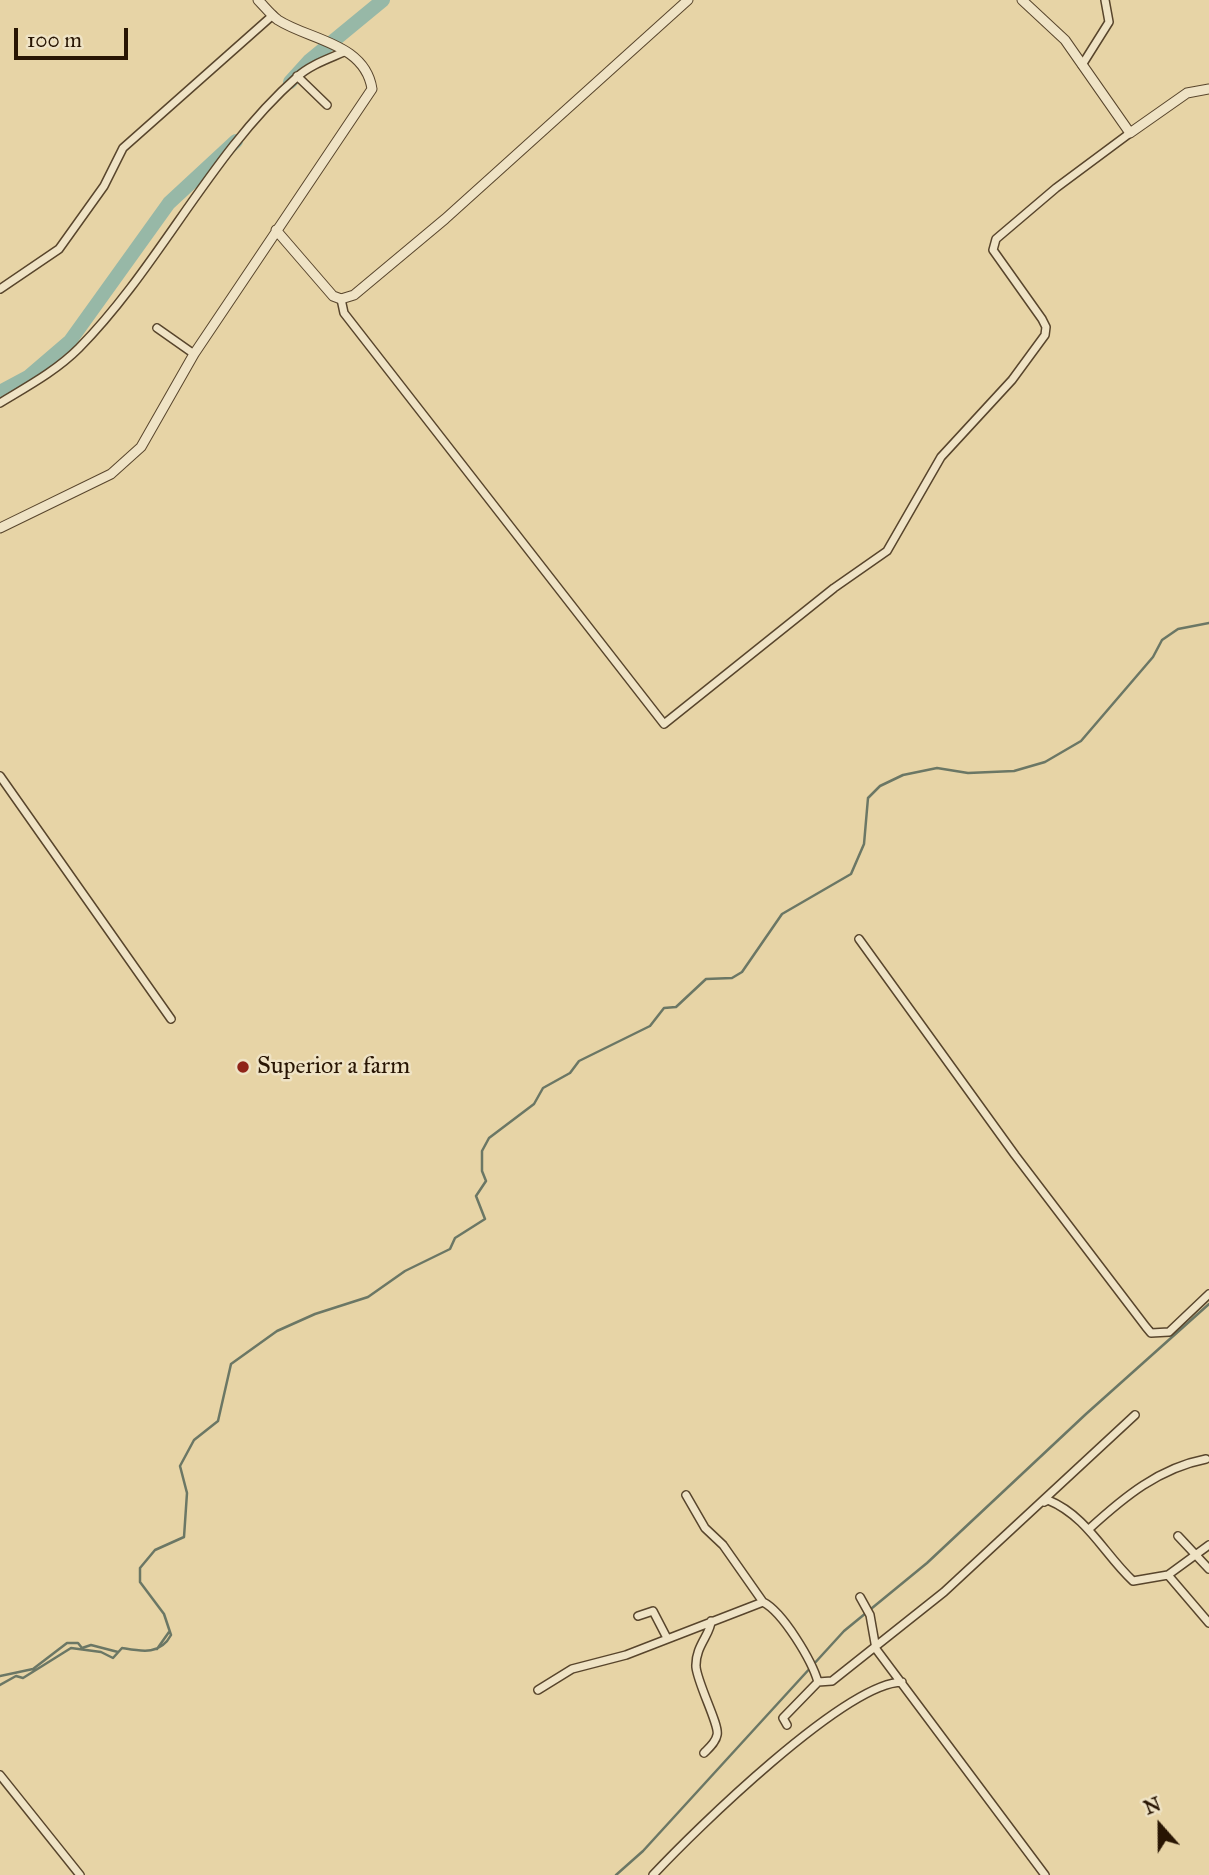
<!DOCTYPE html>
<style>
body{margin:0}
#map{position:relative;width:1209px;height:1875px;overflow:hidden;background:#e7d4a6;font-family:"IM FELL Great Primer",serif}
canvas{display:block}
.north{position:absolute;left:1125px;top:1791px;width:70px;height:70px;-webkit-text-stroke:5px #efe3c5;paint-order:stroke;rotate:339deg;font-size:19px;font-weight:700;line-height:28px;text-align:center;color:#281503}
.north::after{content:'';display:block;margin:auto;width:24px;height:32px;background:#281503;clip-path:polygon(50% 0,100% 100%,50% 72%,0 100%)}
.scale{position:absolute;left:14px;top:28px;width:114px;height:32px;box-sizing:border-box;border:4px solid #281503;border-top:0;padding-left:9px;font-size:21px;line-height:24px;white-space:nowrap;color:#281503;-webkit-text-stroke:5px #efe3c5;paint-order:stroke}
</style>
<div id="map">
<canvas width="1209" height="1875"></canvas>
<div class="north">N</div>
<div class="scale">100 m</div>
</div>
<script>
const context = document.querySelector('canvas').getContext('2d');
context.lineJoin = 'round';
function stroke(path, color, width, dash) { context.strokeStyle = color; context.lineWidth = width; context.lineCap = dash ? 'butt' : 'round'; context.setLineDash(dash || []); context.stroke(path); }
function drawText(font, color, halo, rows, align = 'center') {
  context.font = font + ' "IM FELL Great Primer",serif'; context.lineWidth = 5; context.setLineDash([]); context.textBaseline = 'middle'; context.strokeStyle = halo; context.fillStyle = color; for (const [text, x, y, turn = 0] of rows) {
    context.save(); context.translate(x, y); context.rotate((+turn || 0) * Math.PI / 180); context.textAlign = isNaN(turn) ? turn : align; if (halo) context.strokeText(text, 0, 0); context.fillText(text, 0, 0); context.restore();
  }
}
const stream = new Path2D(`
 M157 1649 169 1632
 M0 1676 33 1669 67 1643H78L82 1648 91 1645 118 1652
 M0 1685 16 1676 23 1678 71 1648 101 1652 113 1658 122 1648C140 1651 160 1656 171 1635L164 1614 140 1582V1568L155 1550 184 1537 187 1493 180 1466 194 1440 218 1421 231 1364 277 1331 315 1314 368 1297 405 1271 450 1249 455 1238 485 1219 476 1196 486 1181 482 1171V1151L489 1138 534 1104 543 1088 570 1073 579 1061 650 1026 664 1008 676 1007 706 979 732 978 742 972 782 914 851 874 864 844 868 798 880 786 903 775 937 768 968 773 1014 771 1045 762 1081 741 1153 657 1162 640 1178 629 1209 623
 M616 1875 643 1851 844 1631 927 1563 1086 1414 1209 1304`);
const river = new Path2D(`
 M290 82 309 61 383 0
 M0 392 28 377 70 341 169 203 236 141`);
const minor = new Path2D(`
 M1082 65 1109 22 1105 0
 M297 76 327 105
 M0 289 59 249 104 186 123 148 273 15
 M341 299 344 313 664 724 834 588 887 551 941 457 1012 380 1045 335 1046 327 1042 319 993 250 996 239 1056 188 1130 133
 M157 328 194 354
 M0 403C28 386 56 371 79 348 160 266 210 154 297 77 310 65 328 59 344 52
 M0 776 171 1019
 M859 939 1015 1155 1146 1327 1151 1333 1169 1332 1209 1294
 M686 1495 705 1528 723 1545 763 1602
 M1044 1502 1048 1500C1087 1516 1104 1554 1133 1581L1168 1575 1209 1545
 M1089 1529C1124 1497 1159 1468 1206 1459
 M1178 1536 1209 1569
 M1168 1575 1209 1623
 M860 1597 870 1615 876 1649 1045 1875
 M638 1616 653 1611 667 1638
 M818 1682 832 1681 944 1592 1135 1415
 M538 1690 572 1669 626 1655 763 1602C783 1612 812 1661 818 1682L783 1718 787 1725
 M704 1753C709 1748 716 1742 717 1735 720 1726 698 1685 696 1667 695 1646 711 1634 711 1621
 M0 1775 80 1875
 M653 1875C694 1831 845 1683 902 1682`);
const tertiary = new Path2D(`
 M1022 0 1065 40 1130 133 1187 93 1209 89
 M276 230 333 296 341 299 354 295 445 219 688 0
 M0 528 111 474 141 447 194 354 372 89C365 43 309 40 278 20 271 15 264 6 258 0`);
const markers = [
 [243,1067,7,"#8f2418"]
];
const poiNames = [
 ["Superior a farm",257,1067]
];
stroke(stream, '#6b7765', 2.5);
stroke(river, '#97b8a7', 14);
stroke(minor, '#58452c', 10);
stroke(tertiary, '#58452c', 11);
stroke(minor, '#efe3c5', 7);
stroke(tertiary, '#efe3c5', 9);
for (const [x, y, r, color] of markers) { const dot = new Path2D(); dot.arc(x, y, r, 0, 2 * Math.PI); context.fillStyle = color; context.fill(dot); stroke(dot, '#efe3c5', 2.5); }
drawText('24px', '#281503', '#efe3c5', poiNames, 'left');
</script>
